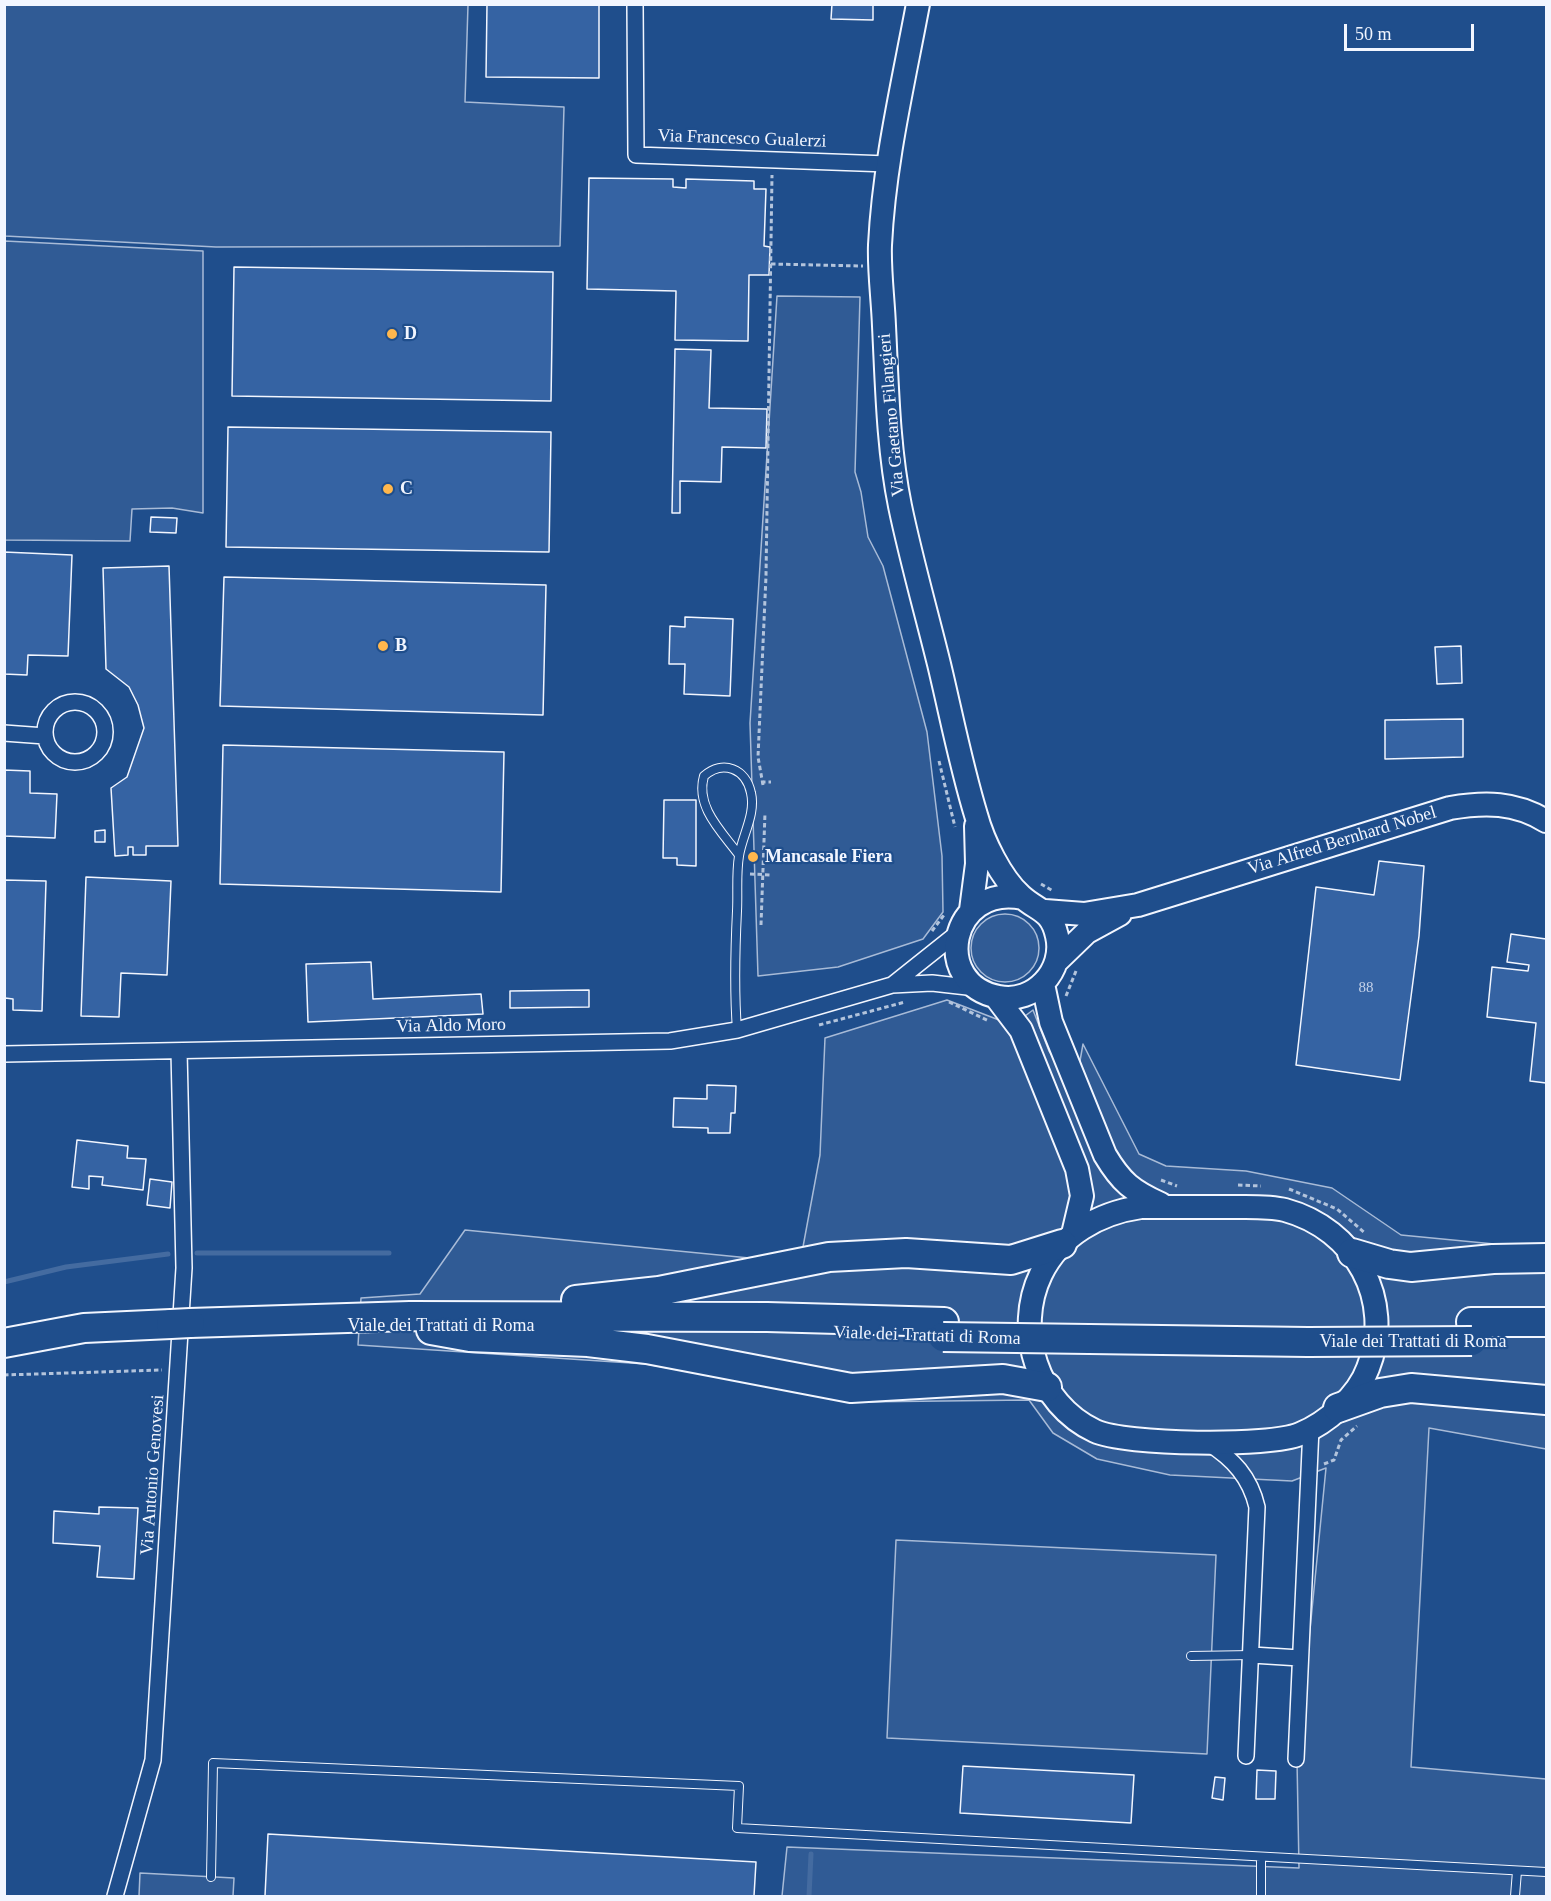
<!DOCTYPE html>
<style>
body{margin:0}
#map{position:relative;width:1551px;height:1901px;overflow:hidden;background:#1f4e8c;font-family:Georgia,serif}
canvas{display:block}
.frame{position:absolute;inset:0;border:6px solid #f2f6ff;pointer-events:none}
.scale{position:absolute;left:1344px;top:24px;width:130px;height:27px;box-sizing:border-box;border:3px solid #f2f6ff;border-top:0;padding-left:8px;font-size:18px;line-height:21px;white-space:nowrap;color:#f2f6ff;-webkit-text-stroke:4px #1f4e8c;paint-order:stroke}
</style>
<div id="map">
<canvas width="1551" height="1901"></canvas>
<div class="frame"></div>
<div class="scale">50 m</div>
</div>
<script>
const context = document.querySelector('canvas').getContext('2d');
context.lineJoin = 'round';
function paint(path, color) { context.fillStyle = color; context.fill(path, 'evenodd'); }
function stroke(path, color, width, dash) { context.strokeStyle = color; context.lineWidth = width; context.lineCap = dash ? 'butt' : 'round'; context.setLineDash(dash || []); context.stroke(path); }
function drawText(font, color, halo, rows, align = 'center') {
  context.font = font + ' Georgia,serif'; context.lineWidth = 4.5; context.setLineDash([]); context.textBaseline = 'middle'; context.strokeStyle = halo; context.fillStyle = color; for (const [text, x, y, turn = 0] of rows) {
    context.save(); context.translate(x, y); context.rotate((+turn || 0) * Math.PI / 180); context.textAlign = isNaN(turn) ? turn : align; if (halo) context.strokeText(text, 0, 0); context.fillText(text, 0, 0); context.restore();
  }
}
const built = new Path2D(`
 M4 5H468L465 102 564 107 560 246 216 247 5 236Z
 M5 241 203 251V513L172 508 132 509 130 541 5 540Z
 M777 296 860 297 855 472 861 492 868 537 883 566 927 732 942 856 943 912 923 939 838 967 758 976 750 723Z
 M971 948a34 34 0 1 1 68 0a34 34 0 1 1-68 0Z
 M947 1000 999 1020 1038 1045 1025 1016 1033 1010 1049 1051 1075 1089 1083 1044 1139 1154 1166 1166 1246 1171 1332 1188 1401 1235 1546 1249V1449L1429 1428 1411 1767 1546 1779V1896H782L787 1847 1299 1868 1297 1761 1326 1468 1292 1481 1170 1475 1097 1459 1053 1433 1029 1400 856 1402 646 1364 358 1345 361 1298 420 1294 465 1230 800 1263 820 1155 825 1038Z
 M896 1540 1216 1555 1207 1754 887 1738Z
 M140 1873 234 1878 233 1896H139Z`);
const stream = new Path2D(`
 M197 1253H389
 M4 1282 66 1267 168 1254
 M809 1896 811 1854`);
const building = new Path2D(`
 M487 4H599V78L486 77Z
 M832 4H873V20L831 19Z
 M589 178 673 179V187L686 188V179L754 181V189H766L764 246 770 247 769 275H749L748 341 675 340 676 291 587 289Z
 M234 267 553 272 551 401 232 396Z
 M675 349 711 350 709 408 767 409 766 448 722 447 721 482 680 481V513H672Z
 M228 427 551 432 549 552 226 547Z
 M151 517 177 518 176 533 150 532Z
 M4 552 72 555 68 656 28 655 27 675 4 674Z
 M169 566 178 846H146V855H133V847H128V855L115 856 111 788 127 777 144 728 138 705 129 687 106 669 103 568Z
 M224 577 546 585 543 715 220 706Z
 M685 617 733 619 730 696 684 694 685 664H669L670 626 685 627Z
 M1461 646 1462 683 1437 684 1435 647Z
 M1463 719V757L1385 759V720Z
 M223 745 504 752 501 892 220 884Z
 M4 770 30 771V793L57 794 55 838 4 836Z
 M664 800H696V866L677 865V858H663Z
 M105 830V842H95V831Z
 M1379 861 1424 866 1419 936 1400 1080 1296 1065 1316 887 1374 895Z
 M86 877 171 881 167 975 121 973 119 1017 81 1016Z
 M4 880 46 881 42 1011 13 1010V999L5 998 4 1009Z
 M1511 934 1546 939V1083L1530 1081 1536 1023 1487 1017 1492 967 1528 971 1529 965 1507 962Z
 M371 962 373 999 481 994 483 1014 308 1022 306 964Z
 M589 990V1007L510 1008V991Z
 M707 1085 736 1086 735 1113H731L730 1133H708V1128L673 1127 674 1098 707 1099Z
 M77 1140 128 1146 127 1158 146 1159 143 1190 102 1185 103 1177 89 1176V1189L72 1187Z
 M150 1179 172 1182 170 1208 147 1205Z
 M99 1507 138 1508 134 1579 97 1577 100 1546 53 1543 54 1511 99 1514Z
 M963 1766 1134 1775 1131 1823 960 1813Z
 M1257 1770 1276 1771 1275 1799H1256Z
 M1215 1777 1225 1778 1223 1800 1212 1798Z
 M268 1834 756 1862 754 1896H265Z`);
const path = new Path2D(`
 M771 264 863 266
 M939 761 955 827
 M761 782H771
 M763 785 758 757 766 576 772 175
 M750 874 772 875
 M1041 884 1053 891
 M761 925 765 813
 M932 931 944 915
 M1066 996 1076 971
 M949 1002 989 1021
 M819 1025 905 1002
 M1161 1180 1177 1186
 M1238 1185 1261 1186
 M1289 1189 1337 1209 1365 1233
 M4 1375 162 1370
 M1324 1464 1334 1460 1341 1440 1357 1426`);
const lane = new Path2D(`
 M737 1030C734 990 735 951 737 911 738 893 736 874 739 856 742 836 756 814 751 793 746 769 723 759 704 776 695 807 722 832 739 855
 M1191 1656 1252 1655
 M211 1877 213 1763 739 1786 737 1828 1546 1872
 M1261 1896V1857
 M1515 1896 1517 1871`);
const street = new Path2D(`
 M635 4 636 155 888 164
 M45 732a30 30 0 1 1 60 0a30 30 0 1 1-60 0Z
 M4 733 45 736
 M892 985 956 934
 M4 1054 670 1041 737 1030 892 985 932 983 976 988
 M1208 1443C1233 1459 1250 1477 1257 1507L1246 1756
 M1252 1655 1300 1658
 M1296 1759 1311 1428
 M115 1896 153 1760 184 1268 179 1051`);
const secondary = new Path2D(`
 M918 4C903 84 884 164 880 245 879 271 883 299 884 326 887 385 888 447 900 506 911 559 926 611 939 664 951 714 961 766 976 815 983 841 1001 878 1021 896 1037 911 1051 909 1057 936 1065 970 1034 1004 999 997 931 985 949 883 1023 898
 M971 910 977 864 976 826
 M1045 911 1084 914 1138 905 1450 808C1485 802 1515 802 1546 821
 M1057 961 1087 932 1120 914
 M1043 984 1051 1022 1105 1155C1121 1182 1132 1191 1161 1204
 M996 997 1021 1030 1077 1169 1082 1196 1073 1234
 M1141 1207C1171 1207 1202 1207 1232 1207 1249 1207 1269 1206 1285 1210 1355 1229 1395 1300 1368 1368 1358 1396 1327 1423 1300 1434 1270 1447 1125 1445 1095 1431 1037 1404 1014 1330 1041 1274 1060 1235 1099 1213 1141 1207Z`);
const highway = new Path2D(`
 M1352 1253 1389 1264 1411 1267 1493 1259 1546 1258
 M576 1300 659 1291 829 1257 906 1253 1011 1260 1062 1244
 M1471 1322H1546
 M190 1323 410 1316 767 1317 944 1322
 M431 1330 470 1337 588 1342 647 1349 851 1388 1003 1379 1047 1387
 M4 1343 84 1328 171 1324
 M1338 1408 1380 1393 1411 1388 1546 1400`);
const highwayBridge = new Path2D(`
 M171 1324 190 1323
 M943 1337 1308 1342 1472 1341`);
const markers = [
 [392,334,6,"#ffb74d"],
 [388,489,6,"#ffb74d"],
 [383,646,6,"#ffb74d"],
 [753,857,6,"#ffb74d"]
];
const numberNames = [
 ["88",1366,988]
];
const streetNames = [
 ["Via Francesco Gualerzi",742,139,2],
 ["Via Gaetano Filangieri",892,415,-95],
 ["Via Alfred Bernhard Nobel",1342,841,-17],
 ["Via Aldo Moro",451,1026,-1],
 ["Viale dei Trattati di Roma",441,1326],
 ["Viale dei Trattati di Roma",927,1336,2],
 ["Viale dei Trattati di Roma",1413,1342],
 ["Via Antonio Genovesi",153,1475,-86]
];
const poiNames = [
 ["D",404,334],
 ["C",400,489],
 ["B",395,646],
 ["Mancasale Fiera",765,857]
];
paint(built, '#305b95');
stroke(built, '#a8bbd7', 1.5);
stroke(stream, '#446ba0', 5);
paint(building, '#3563a3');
stroke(building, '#f2f6ff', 1.5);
stroke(lane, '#f2f6ff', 10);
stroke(street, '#f2f6ff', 18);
stroke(secondary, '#f2f6ff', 26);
stroke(highway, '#f2f6ff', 32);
stroke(path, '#b3c4dc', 3, [4.5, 3]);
stroke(lane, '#1f4e8c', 8);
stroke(street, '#1f4e8c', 15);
stroke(secondary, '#1f4e8c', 22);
stroke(highway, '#1f4e8c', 28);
stroke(highwayBridge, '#f2f6ff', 32, []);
stroke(highwayBridge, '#1f4e8c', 28);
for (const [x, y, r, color] of markers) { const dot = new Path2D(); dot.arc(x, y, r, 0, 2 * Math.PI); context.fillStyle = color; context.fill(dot); stroke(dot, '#1f4e8c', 2); }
drawText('15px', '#c3d1e8', null, numberNames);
drawText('18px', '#f2f6ff', '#1f4e8c', streetNames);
drawText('bold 18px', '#f2f6ff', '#1f4e8c', poiNames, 'left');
</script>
